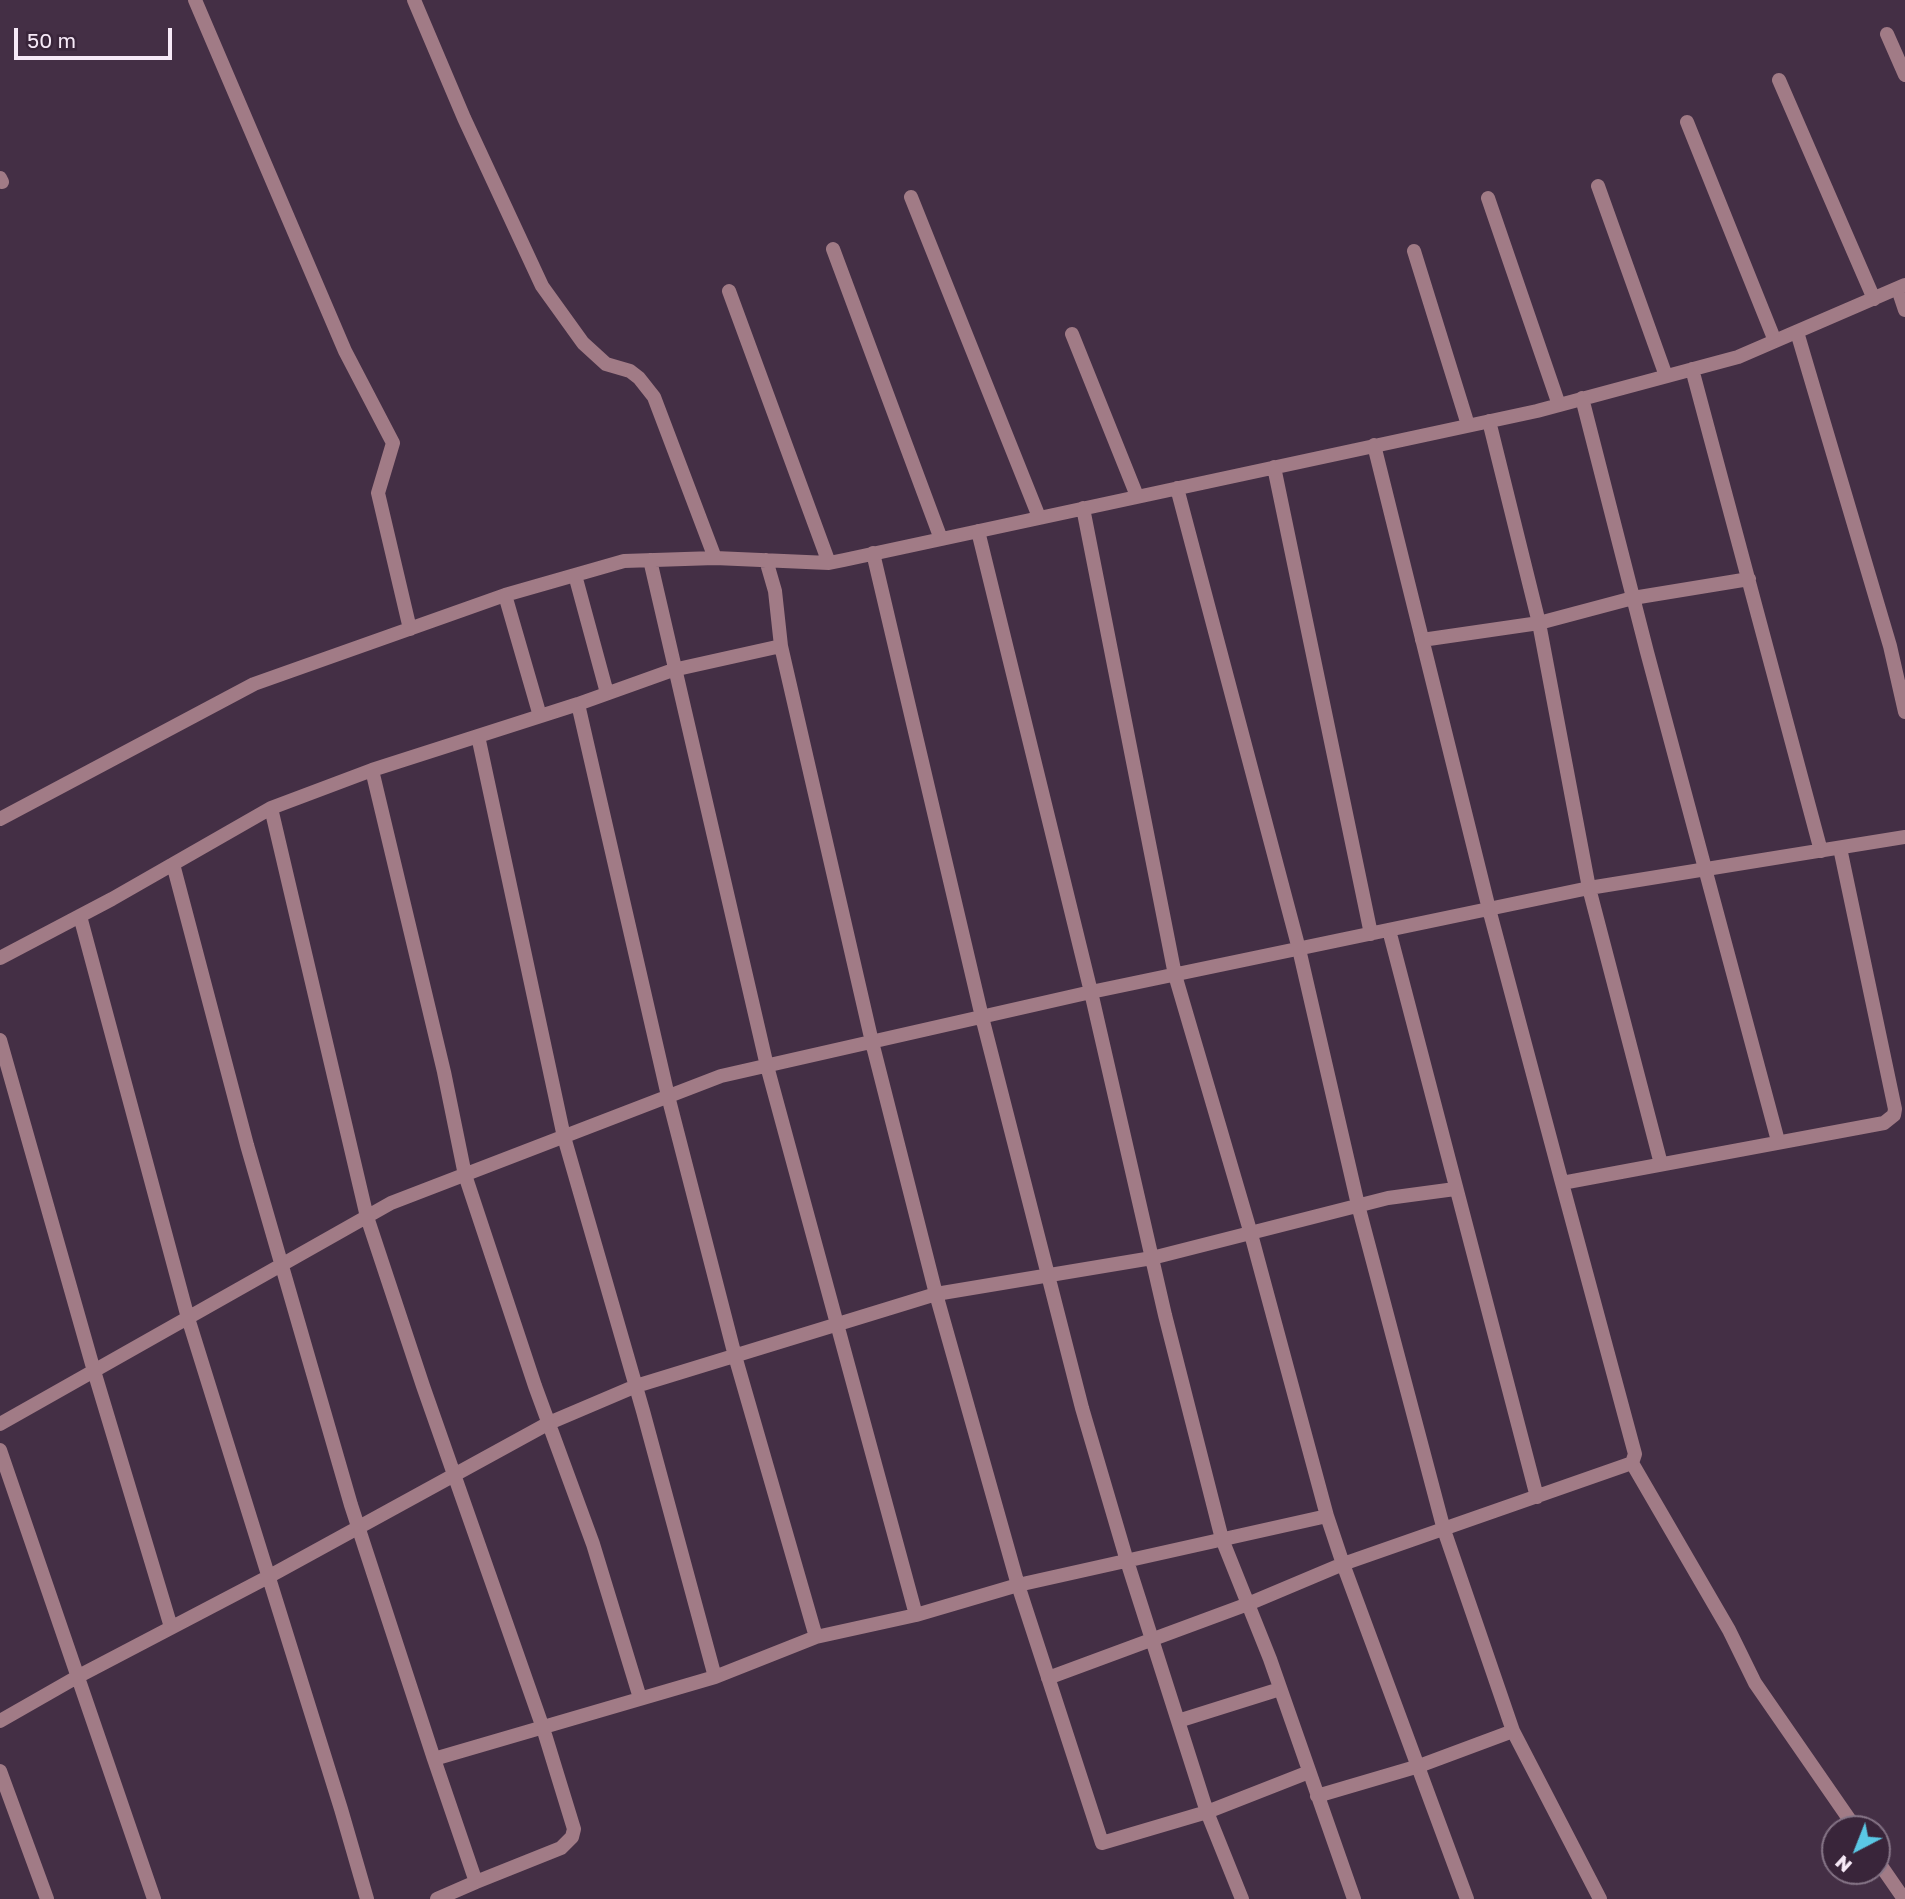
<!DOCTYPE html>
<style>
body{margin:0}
#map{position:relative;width:1905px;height:1899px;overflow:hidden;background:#442f45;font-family:"Golos Text",sans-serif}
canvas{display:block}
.north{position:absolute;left:1821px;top:1815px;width:70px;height:70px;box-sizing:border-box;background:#39253a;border:2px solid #857486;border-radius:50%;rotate:222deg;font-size:19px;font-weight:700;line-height:28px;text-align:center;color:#f7eaf8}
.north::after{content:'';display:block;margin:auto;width:24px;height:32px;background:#5ac8e5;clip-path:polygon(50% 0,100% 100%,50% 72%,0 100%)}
.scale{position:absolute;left:14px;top:28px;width:158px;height:32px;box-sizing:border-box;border:4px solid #f7eaf8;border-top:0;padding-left:9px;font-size:21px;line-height:24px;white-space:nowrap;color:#f7eaf8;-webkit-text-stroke:5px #39253a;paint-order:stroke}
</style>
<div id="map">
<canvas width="1905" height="1899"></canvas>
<div class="north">N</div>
<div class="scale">50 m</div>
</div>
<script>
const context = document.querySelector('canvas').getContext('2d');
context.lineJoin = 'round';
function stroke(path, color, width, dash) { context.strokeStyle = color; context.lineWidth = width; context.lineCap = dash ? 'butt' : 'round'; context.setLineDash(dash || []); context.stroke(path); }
const street = new Path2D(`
 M195 0 345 351 393 443 378 493 410 629
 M414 0 464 118 542 286 583 343 606 364 630 371 639 378 654 397 715 558
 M1887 34 1905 75
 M1779 80 1874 299
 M1687 122 1775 341
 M0 178 2 182
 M1598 186 1666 376
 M911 197 1039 517
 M1488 198 1559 405
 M833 249 941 539
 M1414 251 1468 425
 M1898 289 1905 310
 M729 291 829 563
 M1797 332 1890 646 1905 712
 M1072 334 1137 496
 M1692 369 1821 851
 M1582 398 1647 652 1778 1141
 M1489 421 1539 623 1589 888 1661 1164
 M1374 445 1489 909 1562 1183
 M1274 467 1371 934
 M1177 488 1299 949 1358 1205 1444 1530 1513 1731 1419 1766 1317 1796
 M1083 508 1175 975 1251 1234 1327 1516
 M978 531 1091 992 1165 1315 1222 1539 1270 1659 1354 1899
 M873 553 982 1017 1082 1408 1127 1561 1207 1812 1242 1899
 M650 560 767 1066 916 1615
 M766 560 775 591 781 646 872 1042 936 1294 1018 1585 1102 1843 1207 1812 1309 1772
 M575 575 607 693
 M505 595 540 716
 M1422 640 1539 623 1633 598 1749 579
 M578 704 668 1096 735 1356 816 1637
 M478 736 564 1137 643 1411 715 1677
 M372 770 444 1072 465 1175 535 1386 593 1544 640 1698
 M271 808 367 1217 423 1386 543 1728 574 1829 572 1837 561 1848 476 1882
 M0 819 254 684 505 595 624 561 715 558 829 563 844 560 1537 411 1738 357 1905 285
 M173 864 247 1145 351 1505 434 1759
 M80 916 188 1318 341 1809 367 1899
 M1389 930 1537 1497
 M0 958 112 899 271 808 372 770 578 704 673 670 781 646
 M0 1040 94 1371 171 1627
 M0 1424 391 1203 721 1076 1091 992 1589 888 1905 837
 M0 1450 154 1899
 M1632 1463 1729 1630 1755 1683 1856 1829
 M1048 1678 1248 1604 1343 1564 1467 1899
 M0 1721 77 1677 268 1577 549 1423 636 1386 936 1294 1152 1258 1388 1198 1455 1189
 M1178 1721 1280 1689
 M1513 1731 1600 1899
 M0 1771 47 1899
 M1877 1860 1904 1899
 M437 1899 476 1882 434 1759 715 1677 816 1637 916 1615 1018 1585 1327 1516 1343 1564 1632 1463 1635 1454 1562 1183 1884 1123 1894 1115 1895 1109 1840 848`);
stroke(street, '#a17b86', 14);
</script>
